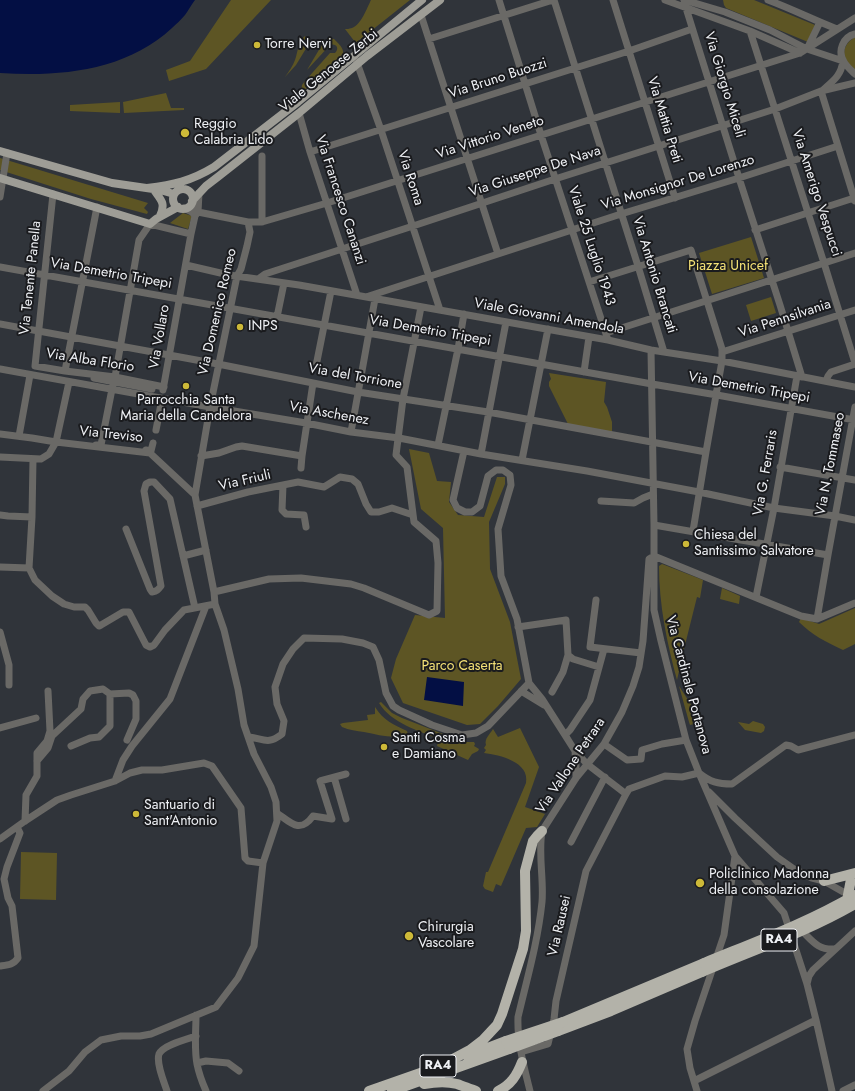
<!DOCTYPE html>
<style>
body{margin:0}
canvas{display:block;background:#30343a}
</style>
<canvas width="855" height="1091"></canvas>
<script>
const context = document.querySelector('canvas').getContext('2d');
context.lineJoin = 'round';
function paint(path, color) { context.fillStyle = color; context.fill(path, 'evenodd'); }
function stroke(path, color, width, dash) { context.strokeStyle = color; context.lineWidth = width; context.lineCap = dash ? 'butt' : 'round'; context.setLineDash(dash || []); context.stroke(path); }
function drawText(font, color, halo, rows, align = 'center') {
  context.font = font + ' Jost,sans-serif'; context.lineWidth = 4; context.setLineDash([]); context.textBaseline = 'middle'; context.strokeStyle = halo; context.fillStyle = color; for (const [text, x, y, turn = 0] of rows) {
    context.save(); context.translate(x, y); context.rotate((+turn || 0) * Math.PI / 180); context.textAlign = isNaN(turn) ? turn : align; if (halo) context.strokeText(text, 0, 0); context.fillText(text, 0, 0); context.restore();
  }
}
const green = new Path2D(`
 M231 0H271L206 69 169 81 166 70 190 61Z
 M371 0H410L357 42H355L345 29C347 29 349 29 352 28 361 25 367 8 371 0Z
 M723 0H754L815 25 808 42 726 8 724 5Z
 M305 36 310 42 296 65 285 77C289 71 293 66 295 60 298 52 298 41 305 36Z
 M855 37V70C852 67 847 64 846 60 841 50 847 42 855 37Z
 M329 38 334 39C340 45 347 51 341 59L301 93 302 85 305 81 330 53H335C340 48 336 43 330 45L307 70 323 43 326 40Z
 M166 93 171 108H184V110L124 113 123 102Z
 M120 102V113L70 111V105Z
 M0 158 148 203 144 208 148 212 147 214 91 199 0 170Z
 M183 213 192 216 188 229 170 223Z
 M751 237 764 278 712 294 699 253Z
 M771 297 776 313 751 321 746 305Z
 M549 373 606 382 604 402 607 407 612 422V432L568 424 549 386V382L551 379Z
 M409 449 429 453 437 481 451 482 449 502 458 515 484 517 497 477H505V484L489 522 490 569 510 622 521 679 498 706 480 724 467 725 403 703 391 678 396 659 415 615 445 618 443 528 421 509Z
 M662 564 703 580 700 598 697 597 683 653 677 680C667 643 659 605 659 566Z
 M722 588 740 596 739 604 720 599Z
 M855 608V644L843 650C826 642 812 635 799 622L801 618 819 624Z
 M679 686 699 717C699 723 695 724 690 725L689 722Z
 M381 702 392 713 402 718 443 734 467 742H474L475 744 474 746 479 749 478 751 472 754 468 760 437 746 439 739C419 731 391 723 379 703Z
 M375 707C383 720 394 725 407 731L408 735C393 739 379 735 364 732 357 731 349 730 342 727L340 724 343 723 368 720 367 715 375 714Z
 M753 721 763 724 765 727 764 731 761 733 745 730 738 722 749 724Z
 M520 728 539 767 525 807 545 814 537 827 526 828 501 886 496 884 493 892 485 889 483 886 486 872H488L526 783C530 762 500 755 484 753L486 750 484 748 486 745C484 739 490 734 493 729L498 737Z
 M21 852 57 853 56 900 20 899Z`);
const water = new Path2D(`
 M0 0H195C191 5 188 11 185 15 181 20 176 24 172 28 126 71 60 77 0 73Z
 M427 677 464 682 463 706 424 700Z`);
const minor = new Path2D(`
 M499 0 541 135 608 340
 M554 0 638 266 664 352
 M613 0 675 198
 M665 0 750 31 800 53
 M684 0 725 12 770 30 807 49 843 61
 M768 0C792 9 814 20 837 29
 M686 8 739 178 780 305 802 377
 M421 15 498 254
 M750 31 824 263 855 363
 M855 34C843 37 837 51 844 62 847 67 851 70 855 74
 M429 39 553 0
 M807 49 820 22
 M356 60 381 130 440 310
 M823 90C833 81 841 76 843 61
 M821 91 855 201
 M299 113 310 152 357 295
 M310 152 629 51 692 29
 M53 194 35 366 65 371 115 377 164 387
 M0 197 7 153
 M192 201 198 212 248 222H262L327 203 800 53 855 18
 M184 208 192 212 195 216
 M262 222V156
 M755 230 854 198
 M186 265 229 275 299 285 608 340 651 350 722 361 855 387
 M0 267 652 384 717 395 855 420
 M258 279 265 274 413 226 555 179 775 109 821 91 855 83
 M589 282 691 250 722 349V361L706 452 693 531
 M369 296 621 214 739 178 838 146
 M277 317 284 283
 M0 324 218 364 358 392 488 412 706 452
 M606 333 855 253
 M651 350 654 525V610L661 641 686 740 699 773 735 856 784 913 807 984 816 1020 832 1091
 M722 352 855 310
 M316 366 331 291
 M0 369 210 407 306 423 351 432 399 438 481 454 587 471 699 492 774 508 835 516 855 520
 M65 371 97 207
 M584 372 589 337
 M115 377 139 240 150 224 191 234
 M94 378 152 389
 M826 381 828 376 831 372 855 364
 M163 390 191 234 195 216 198 212 199 193
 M156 430 162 399
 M351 432 375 299
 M0 434 32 438 56 442 150 453 195 495
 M19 436 30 375
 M96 445H101L113 384
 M438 445 458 349 464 314
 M146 450 151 451 153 443
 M464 451 453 500 457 508 465 512H472L480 506 488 476 496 470H503L510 475 511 485 498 529 501 576 517 619 529 683 542 699 565 735 575 751 587 764 626 794 629 789 665 776 682 777 699 773
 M481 454 506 322
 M201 456 219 453 236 447 242 446 302 456
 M0 457 41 459 49 454 56 442 69 382
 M33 459 32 517 29 568 35 580 52 596 64 604 74 607H85L88 610 96 623 99 626 101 625 123 612H129L146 645 150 647 154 645 165 630 184 610 215 604
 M522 460 548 329
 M780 467 855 480
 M301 468 302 456 313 383
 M283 485 282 510 286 514 304 515 306 527
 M601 501 634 503 643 498 653 494
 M197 506 248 492 298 482 324 487 340 477 352 479 358 484 366 504 371 512H379L392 508 413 515
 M0 515 8 516 32 517
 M654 525 828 555
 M126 529 150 589 152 592C157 591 158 590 161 586L144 491 146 484 150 482H154L170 499 195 608
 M183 556 206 550
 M0 567 29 568
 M214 592 269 579 301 578 351 584 364 588 429 615 437 611 438 563 436 541 414 522 407 467 396 455 403 399 421 307
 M756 597 774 508 797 376
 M596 600 590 647 641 653
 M817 619 828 555 855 407
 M518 627 566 620 568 655 573 659 599 667
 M0 632 9 665V685
 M521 691 544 705
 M552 692 563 672 568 655
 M110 694 129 693 133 695 136 701V719L127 740
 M0 728 36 718
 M565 735 570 730 590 700 604 649
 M249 737C264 739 268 745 282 734L284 721 277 704 275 687 283 664 293 649 304 638 342 639 363 643 373 647 379 660 386 693 393 706 399 710 432 725 462 735 476 733 488 726 529 683
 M604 744 627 760 641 759 642 750 662 744 686 740
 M575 751 576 765V778
 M37 761 48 748 52 736 81 709 83 699 90 691 103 689 110 694V726L99 737 90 738 71 746
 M699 773C710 782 718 784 732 784L786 745 791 746 798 750 855 735
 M334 777 346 819
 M115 781 123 760 132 746 170 699 206 606
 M709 792 735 818 777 857 794 869 812 878 824 881 852 897
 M277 813C291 823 300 834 313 816L332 819 320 781 346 774
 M25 821 26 795 37 776V753L47 741 50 731 48 691
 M0 839 25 821 57 800 71 795 115 781 130 773 142 770H162L204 763 212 766 241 808 245 858 248 861 263 863
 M571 842 605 777
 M800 929C812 940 817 950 834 949
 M0 966C8 965 13 965 18 958L12 906 8 898 4 879 7 867 20 833 17 827
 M807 984 809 976 813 970 855 931
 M196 1015C196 1031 194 1049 197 1064 199 1074 202 1082 206 1091
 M521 1052 548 1044 554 1019 556 1001 586 871 626 794
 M197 1063 206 1061 228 1063 239 1071
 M694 1081 816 1020
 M43 1091 69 1071 85 1052 101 1040 121 1036H140L151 1034 216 1007 238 978 254 946 263 863 277 821 276 802 271 787 254 754 244 725 238 689 224 630 215 604 214 592 195 495 210 407 237 276 241 269 247 246 250 232 248 222
 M167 1091C164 1082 156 1063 159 1054 163 1045 187 1039 196 1036
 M530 1091C524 1067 517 1042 518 1017 527 979 538 941 542 902 544 879 538 855 542 831L576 778 604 744 622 712 633 686 639 667 643 641 649 559 654 556 801 616 817 619 855 603
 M697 1091 690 1068 687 1049 695 1021 724 935 735 856
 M843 1091 855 1085`);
const major = new Path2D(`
 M0 151 112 183 160 190 174 194
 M0 178 150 224 156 219 178 207
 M147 188C173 185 191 181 214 167L298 102 422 0
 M173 199a10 10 0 1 1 20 0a10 10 0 1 1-20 0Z
 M154 190C161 200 166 203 160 216
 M192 201 206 186 219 176 299 113 367 56 440 0`);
const highway = new Path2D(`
 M824 881 855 873
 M848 895 852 874
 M563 1022 704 963
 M558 1031 611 1011 702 972
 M467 1056 506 1041
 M440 1066 470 1050 483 1040 497 1025 502 1014 523 949 526 931 525 871 533 841 537 836 542 831
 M424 1084C435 1082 446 1081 457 1084 463 1086 470 1089 476 1091
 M369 1091 446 1064
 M392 1091 509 1049
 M498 1091C511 1085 517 1075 522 1062`);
const highwayBridge = new Path2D(`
 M704 963C755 942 807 923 855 895
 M702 972C753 950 807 932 855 904
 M506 1041 563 1022
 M509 1049 558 1031`);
const markers = [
 [257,45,4,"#cdb938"],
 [185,133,5,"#cdb938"],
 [240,327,4,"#cdb938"],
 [186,386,4,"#cdb938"],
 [686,544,4,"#cdb938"],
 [384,747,4,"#cdb938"],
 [136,814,4,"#cdb938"],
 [700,883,5,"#cdb938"],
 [409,936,5,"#cdb938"]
];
const shields = [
 [779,940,36],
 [438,1066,36]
];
const shieldNames = [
 ["RA4",779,940],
 ["RA4",438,1066]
];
const poiNames = [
 ["Torre Nervi",265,45],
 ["Reggio",194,125],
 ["Calabria Lido",194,141],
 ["INPS",248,327],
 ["Parrocchia Santa",186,401,"center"],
 ["Maria della Candelora",186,417,"center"],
 ["Chiesa del",694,536],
 ["Santissimo Salvatore",694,552],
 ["Santi Cosma",392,739],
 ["e Damiano",392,755],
 ["Santuario di",144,806],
 ["Sant'Antonio",144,822],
 ["Policlinico Madonna",709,875],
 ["della consolazione",709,891],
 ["Chirurgia",418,928],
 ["Vascolare",418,944]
];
const streetNames = [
 ["Viale Genoese Zerbi",329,71,-39],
 ["Via Bruno Buozzi",498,79,-18],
 ["Via Giorgio Miceli",724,85,73],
 ["Via Mattia Preti",664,120,73],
 ["Via Vittorio Veneto",490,138,-18],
 ["Via Giuseppe De Nava",535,172,-18],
 ["Via Roma",410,178,72],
 ["Via Monsignor De Lorenzo",678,183,-17],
 ["Via Amerigo Vespucci",816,193,72],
 ["Via Francesco Cananzi",340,200,72],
 ["Viale 25 Luglio 1943",591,246,72],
 ["Via Demetrio Tripepi",111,274,10],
 ["Via Antonio Brancati",654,275,73],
 ["Via Tenente Panella",31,278,-84],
 ["Via Domenico Romeo",218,312,-77],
 ["Viale Giovanni Amendola",549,317,10],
 ["Via Pennsilvania",785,319,-18],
 ["Via Demetrio Tripepi",430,331,10],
 ["Via Vollaro",160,337,-80],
 ["Via Alba Florio",90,361,9],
 ["Via del Torrione",355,377,10],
 ["Via Demetrio Tripepi",749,388,10],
 ["Via Aschenez",329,414,10],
 ["Via Treviso",111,435,6],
 ["Via N. Tommaseo",831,464,-79],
 ["Via G. Ferraris",766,473,-80],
 ["Via Friuli",245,481,-13],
 ["Via Cardinale Portanova",688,685,75],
 ["Via Vallone Petrara",571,766,-56],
 ["Via Rausei",560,926,-77]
];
const parkNames = [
 ["Piazza Unicef",728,267],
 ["Parco Caserta",462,667]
];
paint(green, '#5d5524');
paint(water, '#030f44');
stroke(minor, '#6a6966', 7);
stroke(major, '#9e9d96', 8);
stroke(highway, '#b3b2a9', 10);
stroke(highwayBridge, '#b3b2a9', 10);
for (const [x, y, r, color] of markers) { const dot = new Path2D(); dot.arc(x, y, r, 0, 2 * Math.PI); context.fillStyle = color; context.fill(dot); stroke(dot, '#1a1b1e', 1.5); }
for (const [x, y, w] of shields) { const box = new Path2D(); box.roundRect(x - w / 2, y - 11, w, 22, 3); context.fillStyle = '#1a1b1e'; context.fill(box); stroke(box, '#eff1f5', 1); }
drawText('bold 13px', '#eff1f5', null, shieldNames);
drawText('14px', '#eff1f5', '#1a1b1e', poiNames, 'left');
drawText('14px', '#eff1f5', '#1a1b1e', streetNames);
drawText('14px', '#f5e276', '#1a1b1e', parkNames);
</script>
